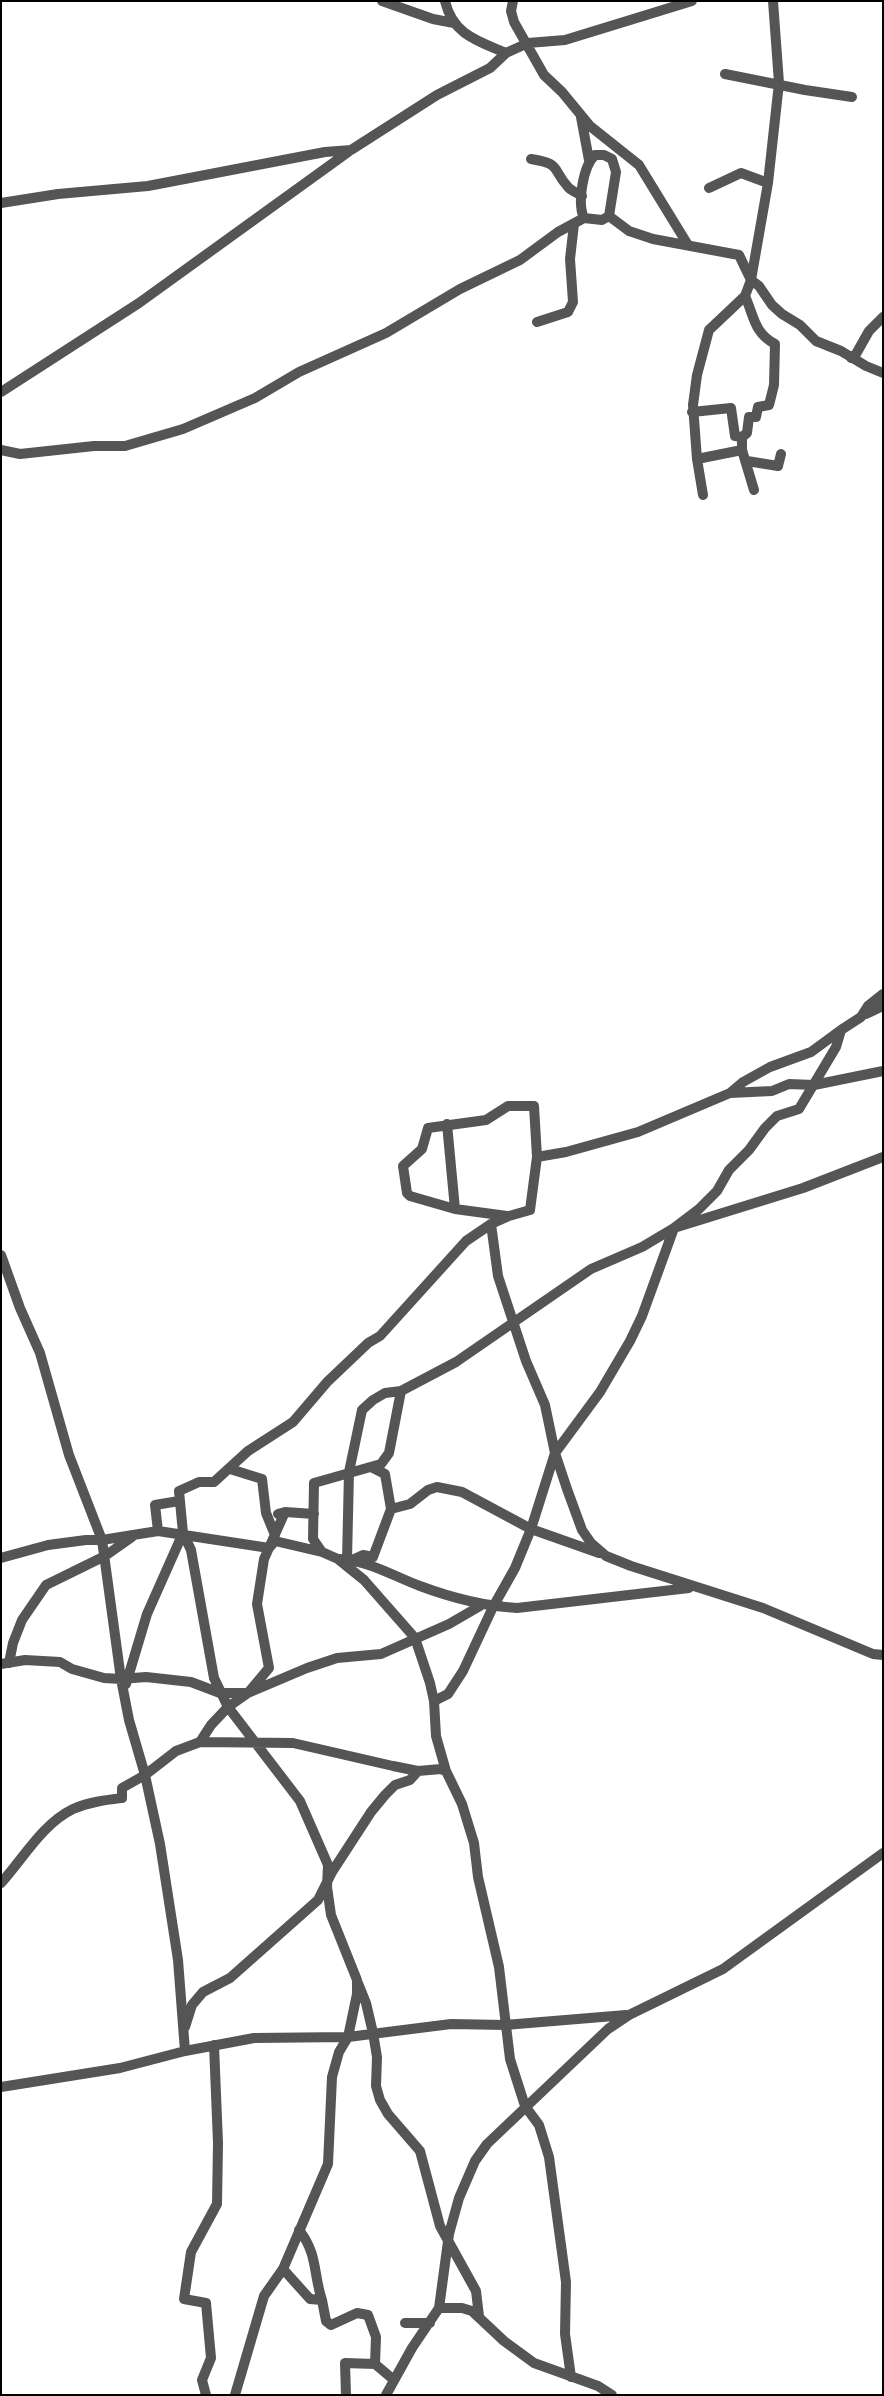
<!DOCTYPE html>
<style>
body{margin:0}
#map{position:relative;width:884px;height:2396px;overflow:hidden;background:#fff;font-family:"Fira Sans Condensed",sans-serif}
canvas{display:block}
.frame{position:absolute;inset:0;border:2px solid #000;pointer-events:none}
</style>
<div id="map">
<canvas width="884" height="2396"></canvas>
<div class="frame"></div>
</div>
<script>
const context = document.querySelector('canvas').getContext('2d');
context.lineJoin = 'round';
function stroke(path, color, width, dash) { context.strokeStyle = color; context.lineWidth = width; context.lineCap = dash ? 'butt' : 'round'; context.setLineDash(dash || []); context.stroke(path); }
const minor = new Path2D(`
 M382 1 433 19 454 23
 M445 1C453 35 478 41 506 53
 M513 1 511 11 514 22 544 75 562 92 590 126 639 165 688 245
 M725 74 805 90 852 97
 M581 117 589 160
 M595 155H604L612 159 616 172 609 216 602 220 584 218C577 203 583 166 595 155Z
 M531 159C562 164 551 168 568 187 571 191 578 193 582 196
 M709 188 741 173 768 183
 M1 203 58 194 148 186 325 152 351 150
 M609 216 629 231 653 239 739 255 751 280 759 286 772 305 782 314 800 325 816 341 841 351 866 366 883 373
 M745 296C754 316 754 333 775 344L774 385 769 405 758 407 756 417H749L747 433 742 437V450L754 490
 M537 322 568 312 573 302 570 259 574 224
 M851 358 856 354 869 331 883 317
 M1 392 139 303 351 150 437 95 490 68 506 53 528 43 565 40 692 1
 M692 412 731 408 735 436 742 437
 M1 450 20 454 94 446H125L183 429 255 398 299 372 386 333 460 289 520 260 558 232 584 218
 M697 459 742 450
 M747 461 778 466 781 454
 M703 495 697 459 693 405 697 375 709 330 745 296 751 280 768 183 779 83 773 1
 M866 1014 883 1006
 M841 1030 811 1052 770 1067 743 1082 730 1093 638 1132 566 1152 537 1157 530 1210 509 1216 491 1224 498 1276 526 1361 545 1405 555 1453 567 1489 582 1530 591 1543 606 1556 631 1566 763 1608 873 1654 883 1655
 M730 1093 772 1091 789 1084 814 1085 883 1071
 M447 1124 455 1209
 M507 1216 455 1209 410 1196 407 1193 403 1166 422 1149 428 1128 486 1120 508 1106H534L537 1157
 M1 1255 20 1308 40 1353 69 1455 102 1540 121 1679 146 1677 191 1682 220 1693H248L307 1668 337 1658 381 1654 449 1624 480 1606
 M401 1391 389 1453 381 1464 314 1483 313 1539 322 1552 338 1559 364 1580 415 1638 430 1683 434 1701 436 1736 446 1771 462 1804 474 1843 478 1877 499 1967 510 2059 525 2106 539 2125 549 2157 566 2282 565 2334 571 2377
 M371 1467 385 1474 391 1509
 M230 1469 262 1479 266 1513 275 1535
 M278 1514 285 1512 314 1514
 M158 1531 155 1505 179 1501
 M269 1548 275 1541 322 1552
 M1 1558 48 1545 86 1540H102L158 1531 269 1548
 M340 1559C370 1561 393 1576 420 1586 452 1598 483 1606 517 1608L689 1588
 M347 1560 349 1472 362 1410 373 1400 385 1393 401 1391 456 1362 591 1269 642 1247 674 1228 803 1188 883 1157
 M352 1560 363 1555 373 1557 391 1509 410 1504 428 1490 437 1487 462 1492 531 1529 599 1553
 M9 1663 13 1643 22 1620 46 1585 105 1556 132 1537
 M1 1664 25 1660 60 1662 72 1669 104 1678 121 1679 129 1720 145 1775 160 1844 178 1960 185 2051
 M126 1684 147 1614 183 1533
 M434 1701 448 1694 463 1671 493 1607 515 1568 531 1529 555 1453 600 1392 630 1341 642 1316 674 1228 699 1209 717 1191 729 1170 749 1150 765 1128 777 1116 799 1109 836 1047 841 1030 861 1017 868 1006 883 994
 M200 1742 293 1743 393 1766 418 1771 441 1769 446 1771
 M1 1883C23 1859 42 1824 73 1809 89 1802 106 1800 122 1798V1788L145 1775 176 1751 200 1742 211 1725 228 1707 248 1693 269 1668 257 1604 264 1559 285 1512
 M358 1983 366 2003 373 2033 377 2057 376 2086 380 2100 388 2114 420 2151 440 2226 476 2291 479 2316
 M185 2027 192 2005 203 1992 230 1978 318 1900 332 1872 371 1812 385 1795 395 1785 410 1780 418 1771
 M1 2087 120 2068 185 2051 254 2038 348 2037 451 2024 505 2025 626 2015
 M299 2230C318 2254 313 2273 322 2300
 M283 2269 310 2299 322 2300 326 2321 331 2325 357 2313 368 2315 376 2337 375 2364
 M439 2308H462L472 2311 504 2341 534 2363 598 2386 612 2395
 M405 2323H430
 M206 2395 202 2380 211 2358 206 2303 184 2299 191 2252 217 2204 218 2143 214 2045
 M235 2395 264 2296 283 2269 328 2164 332 2077 339 2052 348 2037 357 1994V1980L331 1915 327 1887 328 1865 300 1801 228 1707 214 1678 191 1550 183 1533 179 1491 199 1482H214L248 1451 293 1422 328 1381 368 1343 380 1336 466 1241 491 1224
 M346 2395 345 2363 375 2364 394 2380
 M386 2395 412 2348 439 2308 449 2234 459 2198 475 2161 487 2144 608 2029 629 2015 723 1969 883 1853`);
stroke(minor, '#555', 10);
</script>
